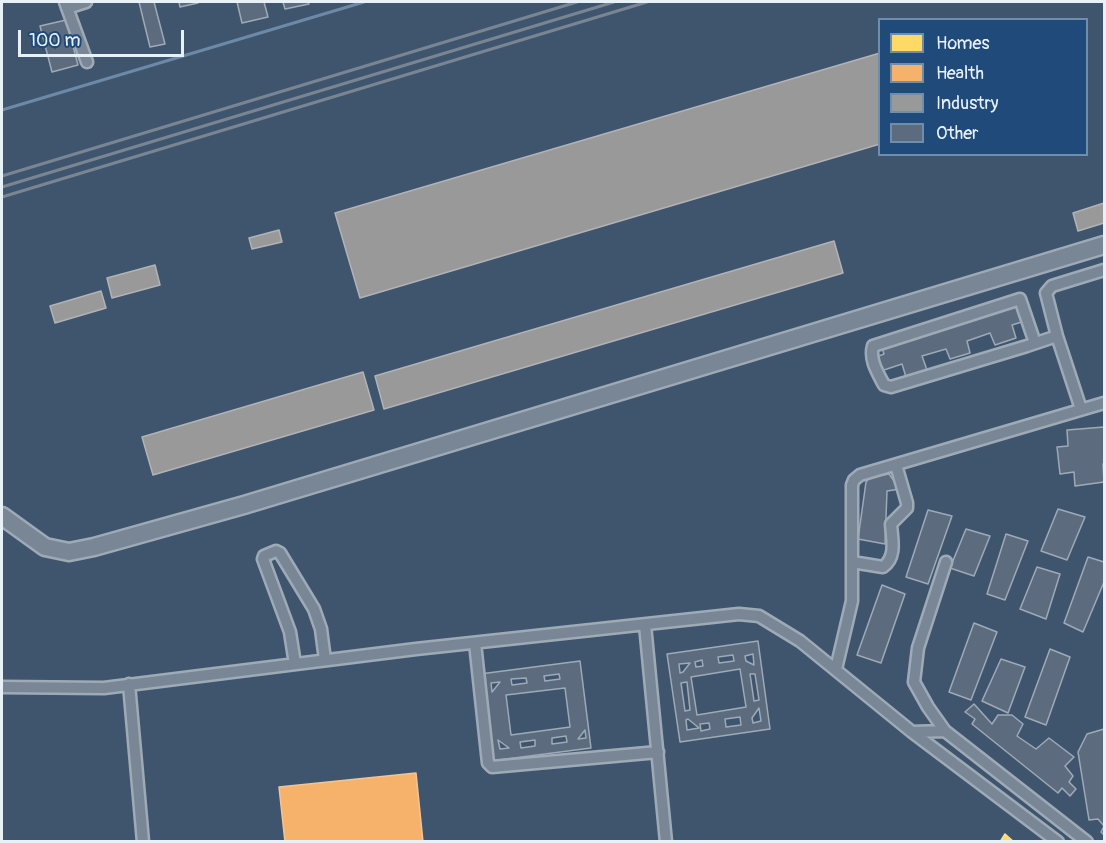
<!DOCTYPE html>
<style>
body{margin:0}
#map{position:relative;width:1106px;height:843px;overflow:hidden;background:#3f556e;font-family:Pangolin,sans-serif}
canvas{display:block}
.frame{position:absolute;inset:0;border:3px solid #e8f1f8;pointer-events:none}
.legend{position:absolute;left:878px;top:18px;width:210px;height:138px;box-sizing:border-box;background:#1f4a7a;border:2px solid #6f8dac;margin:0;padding:8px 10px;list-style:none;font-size:18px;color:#e8f1f8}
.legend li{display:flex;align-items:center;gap:12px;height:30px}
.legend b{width:30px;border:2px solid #6f8dac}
.scale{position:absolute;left:18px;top:30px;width:166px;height:27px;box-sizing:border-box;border:3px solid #e8f1f8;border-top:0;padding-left:8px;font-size:18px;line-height:21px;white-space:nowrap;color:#e8f1f8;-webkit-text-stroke:4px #1f4a7a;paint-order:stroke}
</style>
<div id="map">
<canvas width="1106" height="843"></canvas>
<div class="frame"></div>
<ul class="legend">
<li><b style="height:16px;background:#ffd966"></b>Homes</li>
<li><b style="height:16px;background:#f6b26b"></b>Health</li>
<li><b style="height:16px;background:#999"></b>Industry</li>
<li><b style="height:16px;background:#5c6c7e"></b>Other</li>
</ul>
<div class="scale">100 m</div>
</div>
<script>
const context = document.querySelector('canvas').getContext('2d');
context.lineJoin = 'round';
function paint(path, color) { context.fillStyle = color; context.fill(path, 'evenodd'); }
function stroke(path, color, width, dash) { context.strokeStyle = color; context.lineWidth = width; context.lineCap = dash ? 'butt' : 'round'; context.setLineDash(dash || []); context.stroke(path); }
const homes = new Path2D(`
 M1005 834 1014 842H1000Z`);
const health = new Path2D(`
 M416 773 423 842H285L279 787Z`);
const industry = new Path2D(`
 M880 53V144L360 298 335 213Z
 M1104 203V223L1078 231 1073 213Z
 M279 230 282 242 252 249 249 238Z
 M834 241 843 273 384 409 375 376Z
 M155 265 160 285 112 298 107 278Z
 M101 291 106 308 55 323 50 306Z
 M363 372 374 410 153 475 142 437Z`);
const stream = new Path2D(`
 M2 110 364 2`);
const building = new Path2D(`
 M139 2H154L165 44 150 47Z
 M179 2H198V3L180 7Z
 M237 2H264L268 17 242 23Z
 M283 2H308L309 4 285 9Z
 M66 20 78 65 52 72 40 26Z
 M1020 303 1025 321 1012 325 1016 338 995 345 990 333 967 341 970 353 950 359 946 349 922 356 927 370 906 377 902 364 881 371 876 357 884 354 882 348Z
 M1104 427V464H1103L1104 482 1075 486 1074 472 1060 474 1057 447 1068 446 1067 430Z
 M889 474 900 489 887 491 885 544 858 539 866 482 870 477Z
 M1058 509 1085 517 1067 560 1041 551Z
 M928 510 952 516 928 584 906 577Z
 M966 529 990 536 974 576 950 568Z
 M1006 534 1028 541 1005 600 987 594Z
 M1088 557 1104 562V582L1083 632 1064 623Z
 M1037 567 1060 574 1046 619 1020 609Z
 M882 585 905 594 881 663 857 655Z
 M974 623 997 632 971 700 949 692Z
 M758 641 770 729 680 742 667 654ZM753 654 754 665 746 661 745 656ZM733 655 734 661 719 663 718 657ZM702 660 703 666 696 667 695 662ZM690 663 683 672 680 673 679 664ZM740 669 746 707 697 715 691 677ZM750 674H755L759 700 754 701ZM687 682 690 710 685 711 681 683ZM759 708 761 721 753 723 752 718ZM740 717 741 725 726 727 725 719ZM688 719 699 728 687 730 686 720ZM709 723 710 729 701 731 700 724Z
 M1050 649 1070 657 1046 725 1025 717Z
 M1001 659 1025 667 1008 713 982 701Z
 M580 661 591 748 491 761 480 674ZM559 674 560 679 545 681 544 676ZM526 678 527 683 512 685 511 679ZM500 682 492 692 491 683ZM565 688 570 727 511 735 506 695ZM585 730 586 738 578 739ZM566 736 567 742 552 744V738ZM498 740 509 748 500 749ZM535 740V746L521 748 520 742Z
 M974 704 992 724 998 715H1012L1023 724 1017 736 1036 749 1049 738 1074 757 1065 766 1073 776 1069 782 1076 789 1070 796 1062 788 1058 793 972 724 975 719 965 712Z
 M1104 729V835L1101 832 1104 826 1098 819 1089 820 1078 752 1087 734Z`);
const street = new Path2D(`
 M65 2 87 62
 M67 8 86 2
 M1035 343 1020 299 873 346C869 360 878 373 884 385L891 387 1027 346 1057 336
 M1081 409 1057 336 1046 293 1052 286 1104 270
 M852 562 883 567C897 557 892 539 891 524L907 508V503L896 465
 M946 562 918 648 914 682 928 707 945 731 1087 842
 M645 625 666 842
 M475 643 488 763 492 767 658 752
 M295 664 290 632 263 559 264 556 276 551 280 553 314 609 321 629 325 660
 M836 669 852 601V485L854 480 860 475 1104 403
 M129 684 143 842
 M2 687 104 688 416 649 739 614 759 616 800 641 912 732 1058 842
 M912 732 945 731`);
const secondary = new Path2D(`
 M2 516 45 547 69 552 94 547 244 505 1104 245`);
const rail = new Path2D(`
 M2 176 577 2
 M2 187 614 2
 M2 197 647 2`);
paint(homes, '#ffd966');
stroke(homes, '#f8e092', 1.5);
paint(health, '#f6b26b');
stroke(health, '#f2c595', 1.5);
paint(industry, '#999');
stroke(industry, '#b1b3b6', 1.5);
stroke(stream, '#6c89a7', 3);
paint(building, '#5c6c7e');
stroke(building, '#9faab7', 1.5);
stroke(street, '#9faab7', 15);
stroke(secondary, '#9faab7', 21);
stroke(street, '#798695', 10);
stroke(secondary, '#798695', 16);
stroke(rail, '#798592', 3);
</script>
